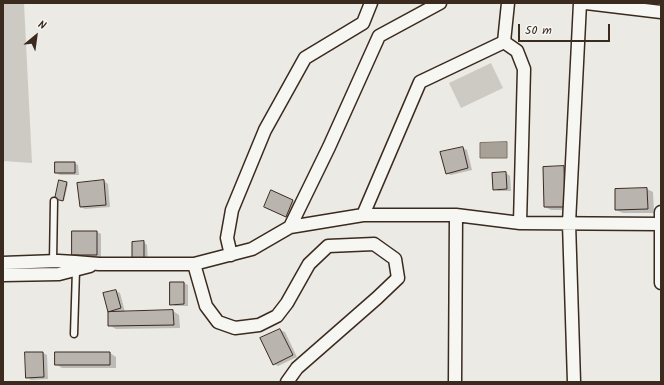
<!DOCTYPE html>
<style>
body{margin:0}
#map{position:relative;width:664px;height:385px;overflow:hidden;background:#ebeae5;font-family:Kalam,sans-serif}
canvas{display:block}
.frame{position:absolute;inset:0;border:4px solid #3b2a1e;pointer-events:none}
.north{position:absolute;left:16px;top:16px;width:40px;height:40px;-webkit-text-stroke:3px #f6f6f2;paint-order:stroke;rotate:29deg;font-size:11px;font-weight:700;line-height:16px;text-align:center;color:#3b2a1e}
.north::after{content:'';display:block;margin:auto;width:14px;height:18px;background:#3b2a1e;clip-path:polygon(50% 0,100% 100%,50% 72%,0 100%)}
.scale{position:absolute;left:518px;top:24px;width:92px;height:18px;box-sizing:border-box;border:2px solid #3b2a1e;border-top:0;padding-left:5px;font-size:12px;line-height:14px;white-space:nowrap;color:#3b2a1e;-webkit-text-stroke:3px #f6f6f2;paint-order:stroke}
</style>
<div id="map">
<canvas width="664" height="385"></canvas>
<div class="frame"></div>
<div class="north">N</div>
<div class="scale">50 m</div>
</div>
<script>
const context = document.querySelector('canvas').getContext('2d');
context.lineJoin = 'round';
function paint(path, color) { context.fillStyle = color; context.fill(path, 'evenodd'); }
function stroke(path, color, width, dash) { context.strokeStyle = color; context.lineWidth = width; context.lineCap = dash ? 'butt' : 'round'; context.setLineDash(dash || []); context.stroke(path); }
const green = new Path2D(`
 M3 3H24L32 163 3 161Z
 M491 63 503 88 461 108 449 83Z`);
const water = new Path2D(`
 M507 142V158H480V143Z`);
const shadow = new Path2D(`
 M463 148 467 150 472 170 451 175 446 173Z
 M74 163 78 165 79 175H60L56 173Z
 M564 167 570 171 571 210H551L545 207Z
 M506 173 510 176 511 191H498L494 189Z
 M104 181 108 184 110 207 85 209 81 207Z
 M67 183 68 184 64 201 58 199Z
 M647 189 653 192 654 213H623L616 210Z
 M272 192 297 203 290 218 269 208Z
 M73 232H97L101 234V257H77L73 254Z
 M143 242 147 245 148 262H137Z
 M184 283 188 285V306H175L171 304Z
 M116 291 120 293 125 312 173 311 179 315 180 328 116 329 109 325V311Z
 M280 330 285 332 297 357 278 366 274 364 262 339Z
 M43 353 47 355 48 379 31 380 27 377Z
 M110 353 116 357V368H62L56 364Z`);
const building = new Path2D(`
 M463 147 468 168 446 174 440 152Z
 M55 162H75V173H55Z
 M564 166 565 207H544L543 167Z
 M506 172 507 189 493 190 492 173Z
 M59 180 67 182 63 201 55 199Z
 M104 180 106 205 80 207 77 183Z
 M647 188 648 209 615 210V189Z
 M271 190 293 200 286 217 264 207Z
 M72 231H97V255H72Z
 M144 241V260H132V242Z
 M170 282H184V304L170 305Z
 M116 290 121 308 108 312 103 293Z
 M173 310 174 325 108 326V312Z
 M280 329 293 355 273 365 260 338Z
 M25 352H43L44 377 26 378Z
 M55 352H110V365H55Z`);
const lane = new Path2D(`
 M53 262 54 201
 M74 334 76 270`);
const street = new Path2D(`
 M586 3 661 12
 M504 42 508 3
 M661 212V283
 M363 215H456L520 223 661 224
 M290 227 363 215 420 82 504 42 517 51 524 69 520 223
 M231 255 227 238 232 210 265 130 305 58 363 23 371 3
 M3 263 58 261 75 262 99 264H194L252 249 290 227 329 147 379 36 440 3
 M194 264 206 306 218 322 235 328 259 325 277 316 287 303 309 264 328 246 374 244 395 259 398 278 377 298 297 368 287 382
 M3 275 59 274 90 266
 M455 382 456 215
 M574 382 569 223 580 3`);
paint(green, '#cdcac4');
paint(water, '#a8a198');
stroke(water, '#7c7167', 1);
paint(shadow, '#0003');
paint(building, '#bab4ae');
stroke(building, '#3b2a1e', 1);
stroke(lane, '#3b2a1e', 9);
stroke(street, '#3b2a1e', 15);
stroke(lane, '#f6f6f2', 6);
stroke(street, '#f6f6f2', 12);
</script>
